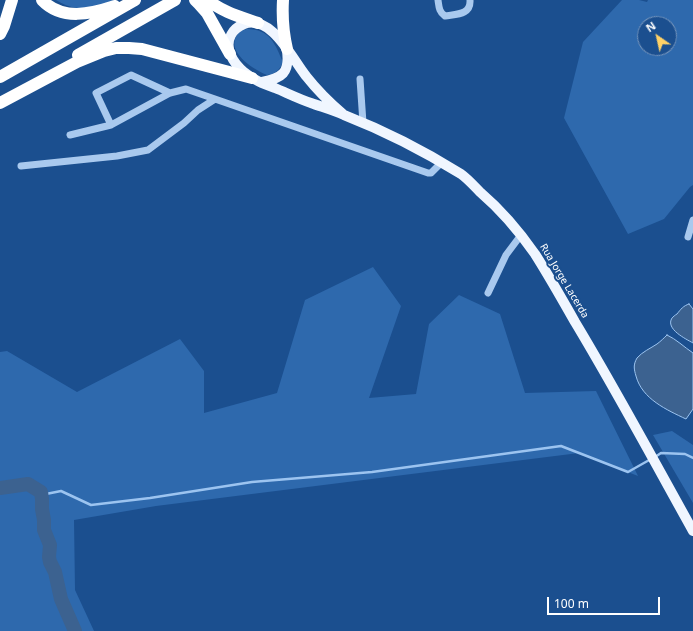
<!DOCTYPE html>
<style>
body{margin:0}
#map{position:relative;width:693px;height:631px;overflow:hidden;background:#1b4f8f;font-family:"Noto Sans",sans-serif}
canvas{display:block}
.north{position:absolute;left:637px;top:16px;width:40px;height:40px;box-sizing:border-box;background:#1b4f8f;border:1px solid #7695bc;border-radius:50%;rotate:326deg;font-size:11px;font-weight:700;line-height:16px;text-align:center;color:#fff}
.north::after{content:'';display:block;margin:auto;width:14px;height:18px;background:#ffd166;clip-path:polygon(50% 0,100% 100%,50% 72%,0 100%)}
.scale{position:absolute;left:547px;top:597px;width:113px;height:18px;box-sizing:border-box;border:2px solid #fff;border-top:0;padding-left:5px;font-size:12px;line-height:14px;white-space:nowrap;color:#fff;-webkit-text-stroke:3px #1b4f8f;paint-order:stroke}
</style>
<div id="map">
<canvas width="693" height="631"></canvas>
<div class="north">N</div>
<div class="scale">100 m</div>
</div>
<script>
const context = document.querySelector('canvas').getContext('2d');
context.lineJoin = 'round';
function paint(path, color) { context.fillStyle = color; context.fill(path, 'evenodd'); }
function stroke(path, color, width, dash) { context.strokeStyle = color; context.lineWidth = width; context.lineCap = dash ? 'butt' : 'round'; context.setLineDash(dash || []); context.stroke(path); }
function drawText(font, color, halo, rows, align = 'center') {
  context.font = font + ' "Noto Sans",sans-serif'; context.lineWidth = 4; context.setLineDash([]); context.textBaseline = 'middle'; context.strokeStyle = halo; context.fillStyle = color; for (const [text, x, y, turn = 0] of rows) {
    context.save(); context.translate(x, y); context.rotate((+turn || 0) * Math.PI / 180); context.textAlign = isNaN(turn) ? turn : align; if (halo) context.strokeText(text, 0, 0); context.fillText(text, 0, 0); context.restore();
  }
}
const green = new Path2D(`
 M56 0H116C106 6 88 8 77 8 70 7 62 4 56 0Z
 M622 0H639L647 2 648 0H693V185L690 187 664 219 628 234 564 118 583 42ZM645 24H669V48H645Z
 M247 29C270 29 275 44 283 62 280 70 275 74 267 75 255 70 230 55 235 39 237 33 241 30 247 29Z
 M373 267 401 306 369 398 416 394 429 324 459 295 500 314 525 393 596 391 638 476 579 453 156 506 74 520 75 590 94 631H0V352L7 351 77 392 180 339 204 371V413L277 393 305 300Z
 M672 431 693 445V503L653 435Z`);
const water = new Path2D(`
 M689 304 693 309V343C686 339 665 329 672 318 673 317 675 315 677 314 681 309 683 306 689 304Z
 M667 335C676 339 684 347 693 353V409L686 419C667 410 642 399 636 376 634 369 633 365 637 358 642 352 651 348 657 344 661 341 664 338 667 335Z`);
const stream = new Path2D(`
 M655 457 661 453 685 454 693 458
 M41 495 61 491 91 505 150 498 252 482 372 472 561 446 628 472 651 459`);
const river = new Path2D(`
 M0 488 28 484 41 492 42 499V509L44 520V530L50 545 49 557 50 562 55 572 61 599 75 631`);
const minor = new Path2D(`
 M438 0C439 7 439 12 445 16 456 14 471 15 470 0
 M360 79 363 123
 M111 125 96 93 131 75 170 93
 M70 135 111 125 170 93 186 89 215 99
 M21 166 117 156 148 150 184 123 198 110 215 99 428 173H431L441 163
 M688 237 693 220
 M488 293 506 255 521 235`);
const major = new Path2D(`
 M262 82C282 78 290 73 287 51
 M343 114C329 102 317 90 306 76 292 59 272 14 244 24 239 26 234 29 231 35 224 48 233 63 244 72 253 80 264 84 275 88 287 93 299 99 311 103 322 107 333 110 344 115 385 131 424 151 461 174 468 179 474 186 480 192 501 210 519 231 535 254 549 276 562 299 575 322 616 390 654 461 693 531`);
const highway = new Path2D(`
 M42 0C62 21 91 14 115 6
 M195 0 199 4 207 13 230 54
 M208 0C222 12 241 17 258 23
 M283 0C282 17 283 32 287 49
 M0 34 4 26 12 0
 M78 55 175 0
 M0 77 135 0
 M0 103 77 62 104 51 116 48H129L142 49 252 78`);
const streetNames = [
 ["Rua Jorge Lacerda",564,281,59]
];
paint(green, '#2e69ad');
paint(water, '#3c6290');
stroke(water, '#9cc4f0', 1);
stroke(stream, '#9cc4f0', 2.5);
stroke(river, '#3c6290', 14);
stroke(minor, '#a9c9ee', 7);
stroke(major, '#f0f6ff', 10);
stroke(highway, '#fff', 12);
drawText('10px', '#fff', '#1b4f8f', streetNames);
</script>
